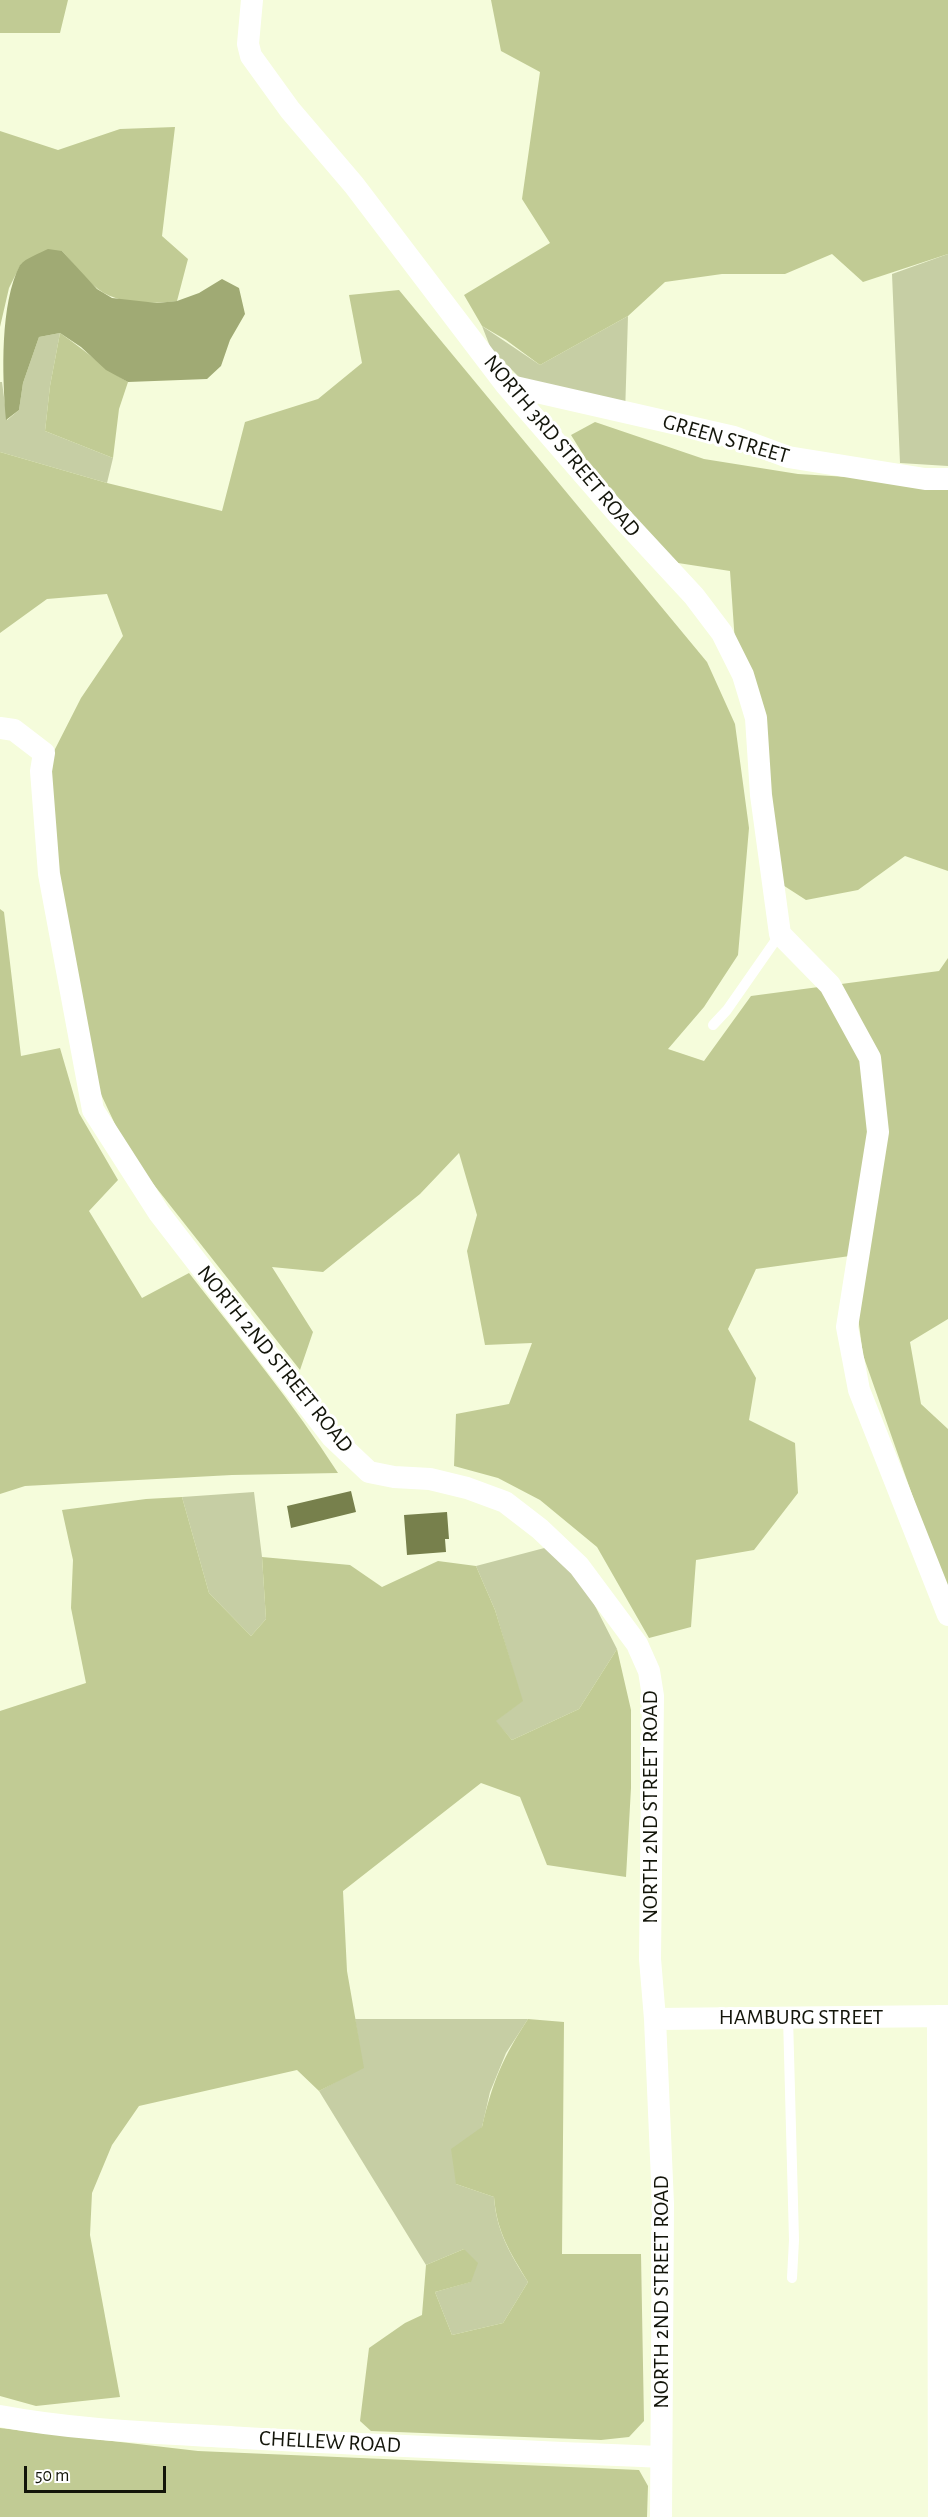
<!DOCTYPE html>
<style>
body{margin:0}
#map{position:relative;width:948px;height:2517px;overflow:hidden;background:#f5fcdb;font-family:"Alegreya Sans",sans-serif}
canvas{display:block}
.scale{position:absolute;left:24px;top:2466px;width:142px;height:27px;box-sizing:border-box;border:3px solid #13150a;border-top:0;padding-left:8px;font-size:18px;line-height:21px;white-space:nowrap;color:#13150a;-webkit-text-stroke:4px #fff;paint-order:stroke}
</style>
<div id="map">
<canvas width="948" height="2517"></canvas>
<div class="scale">50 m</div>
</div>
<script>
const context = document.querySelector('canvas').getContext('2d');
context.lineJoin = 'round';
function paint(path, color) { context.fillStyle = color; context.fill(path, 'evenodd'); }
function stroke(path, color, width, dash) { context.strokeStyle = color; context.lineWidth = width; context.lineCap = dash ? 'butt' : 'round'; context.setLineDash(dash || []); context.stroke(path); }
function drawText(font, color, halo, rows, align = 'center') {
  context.font = font + ' "Alegreya Sans",sans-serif'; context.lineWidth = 6; context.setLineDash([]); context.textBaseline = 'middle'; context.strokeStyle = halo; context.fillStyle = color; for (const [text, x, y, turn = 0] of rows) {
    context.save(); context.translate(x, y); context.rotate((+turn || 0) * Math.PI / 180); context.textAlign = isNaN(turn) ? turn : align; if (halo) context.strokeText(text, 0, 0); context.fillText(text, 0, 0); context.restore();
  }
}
const green = new Path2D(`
 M948 254V466L900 463 892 274Z
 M628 316 625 415 530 388 491 349 482 326 540 365Z
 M60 333 50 386 45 431 113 458 107 483 0 452V382H2L7 420 19 410 23 383 39 337Z
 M254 1492 262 1557 266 1619 251 1636 209 1593 182 1497Z
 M552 1546 591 1598 617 1649 579 1709 512 1740 495 1721 522 1701 495 1610 476 1566Z
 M355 2019H528L506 2053 490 2092 482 2127 456 2184 494 2197C496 2230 510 2254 528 2282L503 2323 452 2335 435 2292 470 2282 464 2249 426 2265 319 2091 363 2067Z`);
const forest = new Path2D(`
 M0 0H68L60 33H0Z
 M491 0H948V254L863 282 832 254 785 274H722L665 282 628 316 540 365 506 340 482 326 464 295 550 243 522 199 540 72 501 51Z
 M175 127 162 236 188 259 177 301C152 304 119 305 98 289 85 279 74 264 62 251L21 264 9 288 0 327V131L58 150 120 129Z
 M399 290 707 662 735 724 749 828 738 955 704 1007 668 1049 704 1061 751 996 939 971 948 958V1319L910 1342 921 1404 948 1429V1597L863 1355 850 1256 756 1269 728 1329 756 1378 749 1420 795 1443 798 1493 754 1550 696 1560 691 1627 649 1638 597 1547 540 1500 498 1478 454 1466 456 1414 509 1404 532 1343 485 1345 467 1251 477 1215 459 1153 420 1194 323 1272 272 1267 313 1332 300 1370 128 1152 99 1090 50 861 52 755 81 698 123 636 107 594 47 599 0 633V452L107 483 222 511 245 422 318 399 362 363 349 295Z
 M60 333C84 349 103 368 128 382L119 409 113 458 45 431 50 386Z
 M595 422 704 459 798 474 948 483V871L905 856 858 890 806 900 775 880 735 643 730 571 678 563 602 485 571 435Z
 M0 909 4 912 21 1056 60 1048 79 1113 118 1180 89 1211 142 1298 189 1273C240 1338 293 1403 338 1473L232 1475 25 1486 0 1494Z
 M182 1497 209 1593 251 1636 266 1619 262 1557 350 1565 382 1587 438 1561 476 1566 495 1610 523 1701 496 1721 512 1740 579 1709 617 1649 631 1710V1788L626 1877 547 1865 520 1797 481 1783 343 1891 347 1971 364 2068 319 2091 297 2070 139 2106 112 2145 92 2193 90 2235 120 2397 36 2406 0 2396V1711L86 1683 71 1608 73 1560 62 1510 146 1499Z
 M528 2019 564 2022 562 2254H641L644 2421 629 2437 601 2440 371 2431 360 2421 369 2348 405 2323 422 2315 426 2265 464 2249 478 2263 471 2282 435 2292 452 2335 503 2323 528 2282C510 2252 497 2233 494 2197L456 2184 451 2149 482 2127C492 2083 503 2057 528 2019Z
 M0 2428 198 2451 639 2470 648 2486 647 2517H0Z`);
const water = new Path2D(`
 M48 249 62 251 97 289 112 298 157 303 177 301 199 293 222 279 239 288 245 314 230 340 221 366 207 379 128 382 106 370 81 347 60 333 39 337 23 383 19 410 6 420C2 375 0 303 20 265 26 258 40 253 48 249Z`);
const building = new Path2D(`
 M351 1491 356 1512 291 1528 287 1506Z
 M447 1512 449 1539H445L446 1552 407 1555 404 1515Z`);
const lane = new Path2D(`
 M713 1025 727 1010 780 934
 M788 2017 794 2240 792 2278`);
const street = new Path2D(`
 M252 0 248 44 251 56 290 110 354 185 506 385 618 514 694 596 722 633 743 675 756 718 761 795 780 934 830 985 870 1058 878 1132 847 1327 859 1390 948 1615
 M506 385 734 437 788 457 925 479H948
 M0 728 14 730 44 753 41 771 49 874 93 1110 159 1213 332 1437 369 1472 394 1477 430 1479 467 1488 505 1502 540 1529 579 1566 637 1644 649 1671 653 1696 650 1959 655 2019 663 2204 661 2517
 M938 2016 939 2517
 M655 2019 948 2016
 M0 2416C80 2431 163 2433 244 2438 383 2446 522 2451 661 2457`);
const streetNames = [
 ["GREEN STREET",726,439,16],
 ["NORTH 3RD STREET ROAD",562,446,50],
 ["NORTH 2ND STREET ROAD",275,1359,51],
 ["NORTH 2ND STREET ROAD",650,1807,-90],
 ["HAMBURG STREET",801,2017],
 ["NORTH 2ND STREET ROAD",661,2292,-90],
 ["CHELLEW ROAD",330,2442,3]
];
paint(green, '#c6cea4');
paint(forest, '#c1cb94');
paint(water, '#a0aa74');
paint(building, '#77804c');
stroke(lane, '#fff', 10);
stroke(street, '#fff', 22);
drawText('22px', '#13150a', '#fff', streetNames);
</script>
